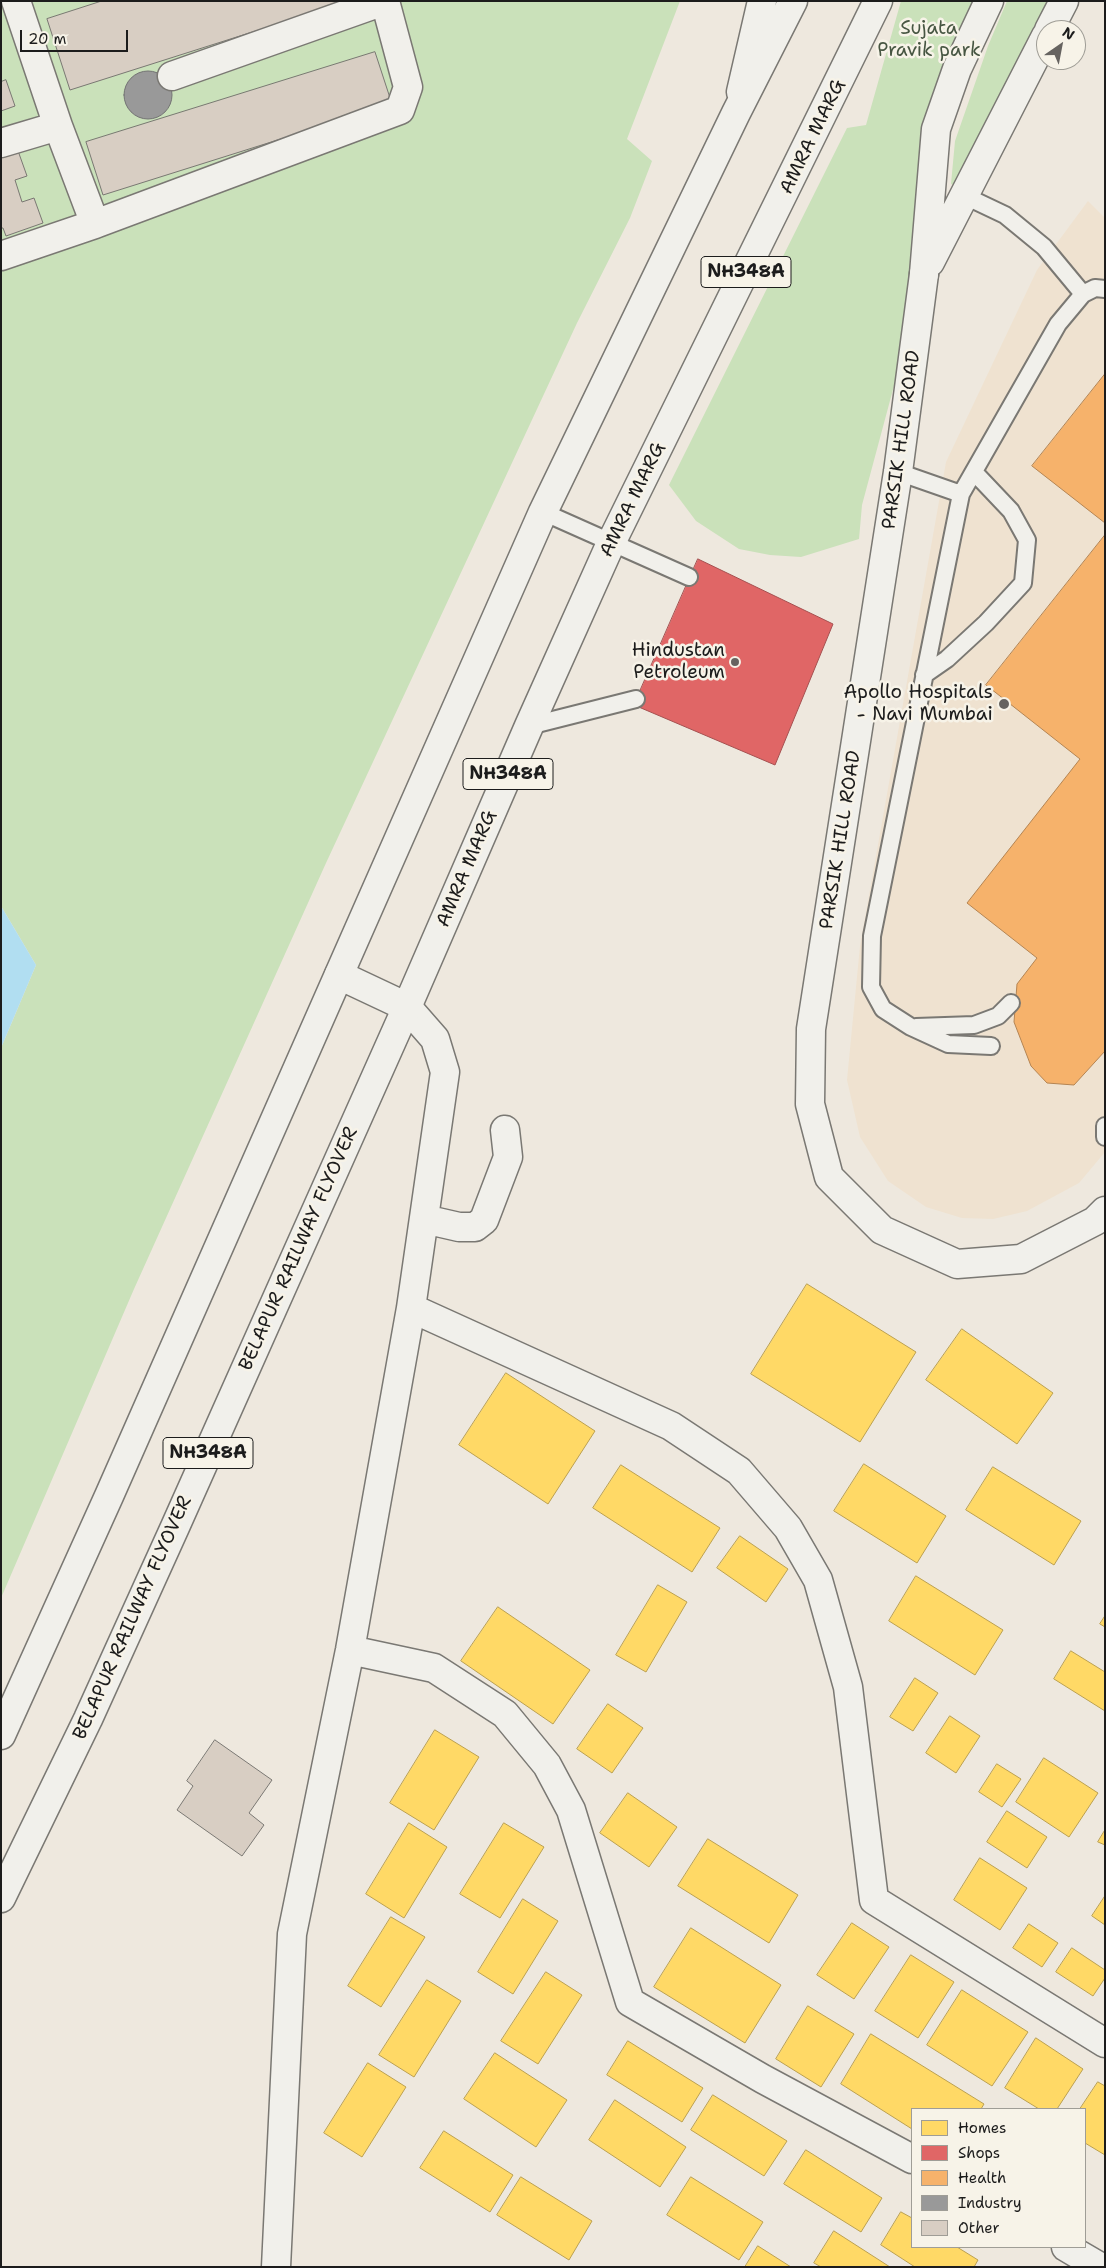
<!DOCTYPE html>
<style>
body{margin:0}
#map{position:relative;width:1106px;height:2268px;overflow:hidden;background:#eee8de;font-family:"Shantell Sans",sans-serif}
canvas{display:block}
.frame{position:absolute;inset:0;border:2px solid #1c1c1c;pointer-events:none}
.legend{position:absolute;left:911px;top:2108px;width:175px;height:140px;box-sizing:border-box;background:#f7f3e8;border:1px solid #9f9d96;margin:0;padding:6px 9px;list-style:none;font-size:15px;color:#1c1c1c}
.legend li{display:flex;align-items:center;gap:10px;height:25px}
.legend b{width:25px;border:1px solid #9f9d96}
.north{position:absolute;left:1036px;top:20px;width:50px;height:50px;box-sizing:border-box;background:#f7f3e8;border:1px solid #9f9d96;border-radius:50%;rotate:33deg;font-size:14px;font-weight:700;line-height:20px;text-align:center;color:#1c1c1c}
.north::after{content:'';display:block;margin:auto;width:18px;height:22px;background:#666360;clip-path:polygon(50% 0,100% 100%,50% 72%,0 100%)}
.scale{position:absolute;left:20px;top:30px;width:108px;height:22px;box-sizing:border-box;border:2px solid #1c1c1c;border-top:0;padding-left:6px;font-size:15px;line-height:18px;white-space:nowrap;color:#1c1c1c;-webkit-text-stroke:4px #f7f3e8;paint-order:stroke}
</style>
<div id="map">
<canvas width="1106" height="2268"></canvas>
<div class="frame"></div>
<ul class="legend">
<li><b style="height:14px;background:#ffd966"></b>Homes</li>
<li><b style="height:14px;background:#e06666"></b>Shops</li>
<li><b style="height:14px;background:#f6b26b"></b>Health</li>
<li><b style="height:14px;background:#999"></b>Industry</li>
<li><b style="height:14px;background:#d8cec3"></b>Other</li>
</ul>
<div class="north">N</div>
<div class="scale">20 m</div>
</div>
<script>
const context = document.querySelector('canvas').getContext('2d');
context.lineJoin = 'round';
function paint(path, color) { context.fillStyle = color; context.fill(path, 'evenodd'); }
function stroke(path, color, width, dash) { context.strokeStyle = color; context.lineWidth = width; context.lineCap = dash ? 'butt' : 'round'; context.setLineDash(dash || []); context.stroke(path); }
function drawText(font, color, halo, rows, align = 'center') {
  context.font = font + ' "Shantell Sans",sans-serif'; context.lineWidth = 5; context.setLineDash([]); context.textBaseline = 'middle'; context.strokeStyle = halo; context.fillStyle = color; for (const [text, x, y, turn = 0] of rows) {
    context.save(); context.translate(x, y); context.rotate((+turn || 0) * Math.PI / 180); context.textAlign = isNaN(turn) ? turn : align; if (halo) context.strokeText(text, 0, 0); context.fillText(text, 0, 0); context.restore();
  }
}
const built = new Path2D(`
 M1088 201 1105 218V1152L1079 1183 1027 1211 993 1219 962 1218 926 1207 888 1181 860 1137 847 1080 860 946 946 462 1037 270Z`);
const green = new Path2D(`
 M1 1H680L627 139 652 161 630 218 577 323 326 863 134 1289 1 1598V1048L36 965 1 906Z
 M901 1H989L957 69 909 297 895 382 862 505 859 539 801 557 770 555 739 549 696 521 669 485 847 128 866 125Z
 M1007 1H1051L956 186 951 184 955 141 988 46Z`);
const water = new Path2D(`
 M1 906 36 965 1 1048Z`);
const homes = new Path2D(`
 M807 1284 916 1352 860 1442 751 1374Z
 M962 1329 1053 1393 1017 1444 926 1380Z
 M506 1373 595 1431 548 1504 459 1445Z
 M864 1464 946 1516 917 1563 834 1511Z
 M621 1465 720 1528 692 1572 593 1508Z
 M993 1467 1081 1521 1054 1565 966 1510Z
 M740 1536 788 1569 766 1602 717 1568Z
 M916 1576 1003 1630 975 1675 889 1621Z
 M658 1585 687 1602 646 1672 616 1655Z
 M498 1607 590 1670 553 1724 461 1661Z
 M1105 1616V1627L1100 1624Z
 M1071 1651 1105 1672V1711L1054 1679Z
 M915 1678 938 1693 913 1731 890 1717Z
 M608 1704 643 1728 612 1773 577 1749Z
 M950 1716 980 1736 956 1773 926 1753Z
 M435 1730 479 1757 434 1830 390 1803Z
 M1044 1758 1098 1793 1069 1837 1016 1802Z
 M997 1764 1021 1779 1002 1807 979 1792Z
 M628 1793 677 1827 649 1867 600 1833Z
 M1007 1811 1047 1837 1027 1868 987 1842Z
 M409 1823 447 1847 404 1918 366 1894Z
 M504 1823 544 1847 500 1918 460 1894Z
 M1105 1830V1845L1098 1842Z
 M708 1839 798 1895 769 1943 678 1886Z
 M980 1858 1027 1888 1000 1930 954 1900Z
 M1105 1896V1925L1092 1916Z
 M523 1899 558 1921 513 1994 478 1972Z
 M391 1917 425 1937 381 2007 348 1986Z
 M852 1923 889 1947 854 1999 817 1975Z
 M1029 1924 1058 1943 1042 1967 1013 1948Z
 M691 1928 781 1985 745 2043 654 1987Z
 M1072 1948 1105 1970V1978L1093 1996 1056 1972Z
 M911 1955 954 1982 918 2038 875 2011Z
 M546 1972 582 1995 538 2064 501 2041Z
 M427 1980 461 2001 414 2077 379 2055Z
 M962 1990 1028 2032 992 2086 927 2045Z
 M808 2006 854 2034 821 2087 776 2059Z
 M871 2034 984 2104 981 2109H912V2129L841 2084Z
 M1036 2038 1083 2069 1057 2109H1039L1005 2088Z
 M628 2041 703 2088 682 2122 607 2075Z
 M495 2053 567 2100 536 2147 464 2099Z
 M368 2063 406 2087 362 2157 324 2133Z
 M1098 2082 1105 2086V2155L1085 2143V2109H1080Z
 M713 2095 787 2141 764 2176 691 2130Z
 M615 2100 686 2147 660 2187 589 2140Z
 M444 2131 513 2175 490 2212 420 2168Z
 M806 2150 882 2198 861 2232 784 2184Z
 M521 2177 592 2221 569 2260 497 2215Z
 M691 2177 763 2222 739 2260 667 2215Z
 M901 2212 912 2218V2247H957L978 2260 974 2267H915L881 2245Z
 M834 2231 890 2267H821L814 2263Z
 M758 2246 791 2267H745Z`);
const shops = new Path2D(`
 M698 559 833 624 775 765 634 705Z`);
const health = new Path2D(`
 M1105 374V523L1032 466Z
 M1105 535V1051L1074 1085 1047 1083 1031 1066 1014 1022 1017 984 1037 958 967 903 1080 759 986 685Z`);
const industry = new Path2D(`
 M124 95a24 24 0 1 1 48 0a24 24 0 1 1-48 0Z`);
const building = new Path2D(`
 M102 1H350L70 90 47 19Z
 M375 52 392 104 103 195 86 142Z
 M6 80 15 106 1 111V82Z
 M17 148 27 176 15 180 22 202 34 198 43 223 6 236 3 228H1V153Z
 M215 1740 272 1780 249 1813 264 1825 242 1856 177 1810 193 1786 187 1781Z`);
const lane = new Path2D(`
 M965 196 1005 215 1044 247 1083 294 1058 324 961 494 872 936 871 987 883 1009 911 1027 948 1044 991 1046
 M1083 294 1095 288 1105 289
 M898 472 961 494
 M543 512 689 577
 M924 675 947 659 986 623 1023 583 1027 540 1011 511 974 472
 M529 726 636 699
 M916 1027 974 1025 998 1016 1011 1003
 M1105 1126V1137`);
const street = new Path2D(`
 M172 76 384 1
 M1 143 58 126 16 1
 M95 224 400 110 408 87 385 1
 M1 256 95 224 58 126
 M924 274 898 472 811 1029 810 1104 829 1177 882 1230 957 1264 1021 1259 1095 1221 1105 1211
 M424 1219 459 1227H475L484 1220 508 1157 505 1130
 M411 1308 671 1426 739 1471 788 1528 818 1580 848 1687 874 1900 1105 2043
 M350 1650 434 1668 505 1714 547 1765 571 1810 630 2002 763 2079 912 2159
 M1066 2247 1100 2267
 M276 2267 292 1934 350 1650 411 1308 445 1072 435 1039 407 1007 339 975`);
const secondary = new Path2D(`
 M1049 30 1064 1
 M741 92 762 1
 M930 262 1046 36
 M924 274 936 129 957 69 989 1`);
const highway = new Path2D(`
 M1 1735 109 1496 543 512 736 113 793 1
 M1 1898 88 1719 175 1527 407 1007 529 726 611 543 878 1`);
const markers = [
 [735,662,5,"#666360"],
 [1004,704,6,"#666360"]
];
const shields = [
 [746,272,90],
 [508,774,90],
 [208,1453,90]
];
const shieldNames = [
 ["NH348A",746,272],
 ["NH348A",508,774],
 ["NH348A",208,1453]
];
const parkNames = [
 ["Sujata",929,29],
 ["Pravik park",929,51]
];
const streetNames = [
 ["AMRA MARG",813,137,-64],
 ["PARSIK HILL ROAD",902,440,-82],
 ["AMRA MARG",633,500,-64],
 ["PARSIK HILL ROAD",841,840,-81],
 ["AMRA MARG",467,869,-67],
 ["BELAPUR RAILWAY FLYOVER",299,1249,-66],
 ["BELAPUR RAILWAY FLYOVER",133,1618,-66]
];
const poiNames = [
 ["Hindustan",725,651],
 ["Petroleum",725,673],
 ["Apollo Hospitals",993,693],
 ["- Navi Mumbai",993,715]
];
paint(built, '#efe2d0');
paint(green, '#cae1ba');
paint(water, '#b1def1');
paint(homes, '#ffd966');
stroke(homes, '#bba050', 1);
paint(shops, '#e06666');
stroke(shops, '#a55050', 1);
paint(health, '#f6b26b');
stroke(health, '#b58553', 1);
paint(industry, '#999');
stroke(industry, '#747474', 1);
paint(building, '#d8cec3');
stroke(building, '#7a7873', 1);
stroke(lane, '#7a7873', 20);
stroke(street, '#7a7873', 31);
stroke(secondary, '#7a7873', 31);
stroke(highway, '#7a7873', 31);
stroke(lane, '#f1f0eb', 16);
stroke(street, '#f1f0eb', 28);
stroke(secondary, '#f1f0eb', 28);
stroke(highway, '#f1f0eb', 28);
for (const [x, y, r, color] of markers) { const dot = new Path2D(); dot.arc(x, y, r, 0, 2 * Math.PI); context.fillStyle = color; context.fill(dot); stroke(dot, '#f7f3e8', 2); }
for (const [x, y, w] of shields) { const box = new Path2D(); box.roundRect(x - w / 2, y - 15.5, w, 31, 4); context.fillStyle = '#f7f3e8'; context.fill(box); stroke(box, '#1c1c1c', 1); }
drawText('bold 18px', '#1c1c1c', null, shieldNames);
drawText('19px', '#475642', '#f7f3e8', parkNames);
drawText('19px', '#1c1c1c', '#f7f3e8', streetNames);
drawText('19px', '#1c1c1c', '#f7f3e8', poiNames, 'right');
</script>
